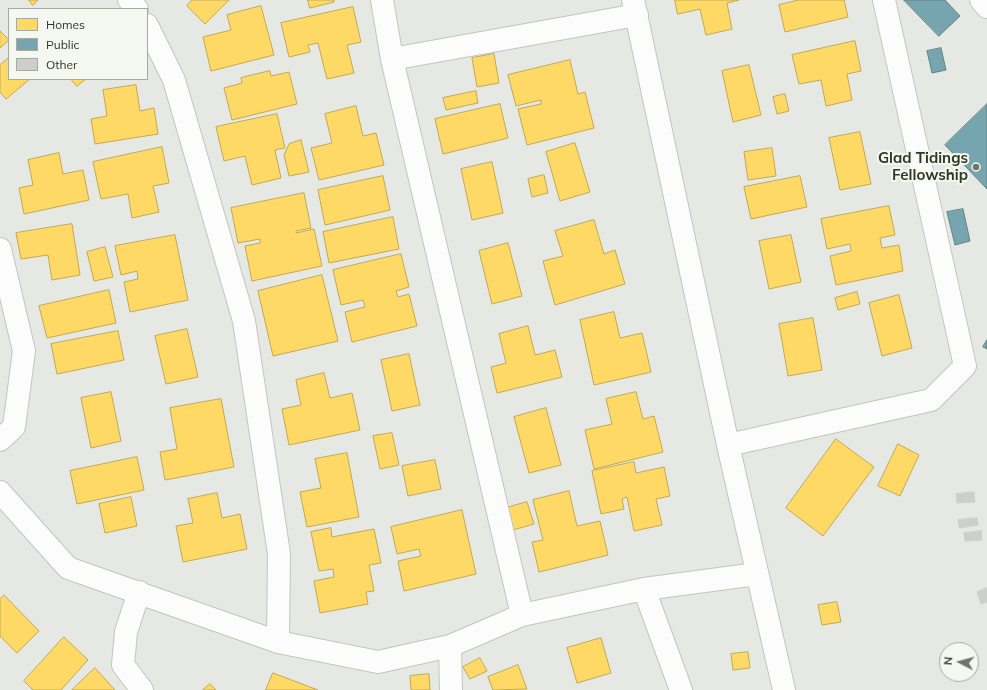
<!DOCTYPE html>
<style>
body{margin:0}
#map{position:relative;width:987px;height:690px;overflow:hidden;background:#e6e8e3;font-family:Mulish,sans-serif}
canvas{display:block}
.legend{position:absolute;left:8px;top:8px;width:140px;height:72px;box-sizing:border-box;background:#f5f7f1;border:1px solid #a6ab9f;margin:0;padding:5px 7px;list-style:none;font-size:12px;color:#2f3824}
.legend li{display:flex;align-items:center;gap:8px;height:20px}
.legend b{width:20px;border:1px solid #a6ab9f}
.north{position:absolute;left:939px;top:642px;width:40px;height:40px;box-sizing:border-box;background:#f5f7f1;border:1px solid #a6ab9f;border-radius:50%;rotate:276deg;font-size:11px;font-weight:700;line-height:16px;text-align:center;color:#2f3824}
.north::after{content:'';display:block;margin:auto;width:14px;height:18px;background:#6f7667;clip-path:polygon(50% 0,100% 100%,50% 72%,0 100%)}
</style>
<div id="map">
<canvas width="987" height="690"></canvas>
<ul class="legend">
<li><b style="height:11px;background:#ffd966"></b>Homes</li>
<li><b style="height:11px;background:#76a5af"></b>Public</li>
<li><b style="height:11px;background:#cdcfca"></b>Other</li>
</ul>
<div class="north">N</div>
</div>
<script>
const context = document.querySelector('canvas').getContext('2d');
context.lineJoin = 'round';
function paint(path, color) { context.fillStyle = color; context.fill(path, 'evenodd'); }
function stroke(path, color, width, dash) { context.strokeStyle = color; context.lineWidth = width; context.lineCap = dash ? 'butt' : 'round'; context.setLineDash(dash || []); context.stroke(path); }
function drawText(font, color, halo, rows, align = 'center') {
  context.font = font + ' Mulish,sans-serif'; context.lineWidth = 4; context.setLineDash([]); context.textBaseline = 'middle'; context.strokeStyle = halo; context.fillStyle = color; for (const [text, x, y, turn = 0] of rows) {
    context.save(); context.translate(x, y); context.rotate((+turn || 0) * Math.PI / 180); context.textAlign = isNaN(turn) ? turn : align; if (halo) context.strokeText(text, 0, 0); context.fillText(text, 0, 0); context.restore();
  }
}
const homes = new Path2D(`
 M29 0H38L33 5Z
 M192 0H229L205 24 187 6Z
 M308 0H334V2L310 8Z
 M675 0H739L727 3 732 29 706 35 700 9 678 14Z
 M799 0H844L848 17 785 32 779 5Z
 M261 6 274 55 211 71 203 37 231 30 227 15Z
 M353 7 361 42 347 45 354 73 327 79 318 43 308 45 310 52 289 57 281 23Z
 M0 31 9 40 0 48Z
 M855 41 861 71 847 74 852 100 826 106 821 80 799 84 792 55Z
 M494 54 499 83 477 87 472 58Z
 M9 58V79H30L6 99 0 92V65Z
 M570 60 578 94 585 92 594 128 527 145 518 109 541 104V100L516 106 508 75Z
 M749 65 761 115 733 122 722 71Z
 M270 71 271 76 289 72 297 104 232 120 224 88 242 83 241 78Z
 M71 79H86L77 86Z
 M136 85 140 111 154 108 158 134 95 144 91 119 107 116 103 90Z
 M476 91 478 103 446 110 443 98Z
 M785 94 789 111 777 114 773 97Z
 M500 104 508 138 443 154 435 119Z
 M356 106 363 136 376 133 384 165 319 180 311 148 332 143 325 114Z
 M277 114 285 148 275 150 281 178 252 185 245 156 224 161 216 127Z
 M860 132 871 184 840 190 829 138Z
 M301 140 309 172 289 176 284 155 289 144Z
 M575 143 590 192 560 201 546 152Z
 M162 147 169 183 153 186 159 212 132 218 128 194 101 199 93 162Z
 M772 148 776 176 748 180 744 152Z
 M59 153 63 174 83 170 89 200 24 214 19 188 33 185 28 160Z
 M492 162 503 213 472 220 461 169Z
 M544 175 548 193 532 197 528 179Z
 M383 176 390 210 325 225 318 190Z
 M800 176 807 207 751 219 744 187Z
 M304 193 311 228 296 231V233L314 229 322 266 252 281 245 246 260 243V239L238 243 231 208Z
 M889 206 895 235 880 238 882 248 899 245 903 271 836 285 830 256 851 251 850 244 827 249 821 219Z
 M393 217 399 249 329 263 323 232Z
 M594 220 604 254 615 250 625 284 555 305 543 261 563 256 555 231Z
 M72 224 80 275 52 280 48 255 21 259 16 233Z
 M175 235 188 300 130 312 124 282 138 279 137 271 121 275 115 246Z
 M791 235 801 282 769 289 759 241Z
 M508 243 522 296 492 304 479 251Z
 M105 247 113 277 94 281 87 252Z
 M401 254 409 287 396 291 398 297 409 294 417 326 352 342 345 312 365 307 363 300 341 305 333 270Z
 M322 275 338 341 273 356 258 291Z
 M109 290 116 323 47 338 39 306Z
 M857 292 860 304 838 310 835 298Z
 M899 295 912 348 882 356 869 303Z
 M614 312 620 338 642 333 651 372 594 385 580 320Z
 M813 318 822 370 788 376 779 324Z
 M528 326 535 355 555 350 562 377 497 393 491 367 506 363 499 334Z
 M187 329 198 377 166 384 155 336Z
 M118 331 124 360 57 374 51 344Z
 M409 354 420 405 392 411 381 360Z
 M324 373 330 398 352 393 360 430 289 445 282 409 301 405 296 380Z
 M111 392 121 441 91 448 81 398Z
 M636 392 643 419 654 416 663 452 594 469 585 430 612 424 606 399Z
 M221 399 234 467 165 480 160 452 177 449 170 408Z
 M546 408 561 465 529 473 514 417Z
 M392 433 399 465 380 469 373 436Z
 M836 439 874 467 823 536 786 508Z
 M898 444 919 455 900 496 878 486Z
 M347 453 359 517 307 527 300 492 321 488 315 459Z
 M137 457 144 490 77 504 70 471Z
 M435 460 441 489 408 496 402 466Z
 M634 462 636 473 664 467 670 496 656 499 662 525 634 531 627 497 622 499 624 509 601 514 592 471Z
 M569 491 577 526 600 521 608 555 539 572 532 542 543 540 533 500Z
 M217 493 222 518 240 514 247 549 183 562 176 526 193 523 188 499Z
 M131 497 137 526 105 533 99 504Z
 M527 502 534 524 513 530 506 508Z
 M462 510 476 574 404 591 398 561 421 556 419 549 397 554 391 527Z
 M331 528 332 537 374 529 381 563 369 565 374 591 366 592 368 604 320 613 314 581 334 577 333 569 319 571 311 532Z
 M4 595 39 631 17 653 0 636V599Z
 M837 602 841 622 822 625 818 605Z
 M64 637 88 660 61 690H33L24 681Z
 M601 638 611 673 577 683 567 648Z
 M748 652 750 668 733 670 731 654Z
 M480 658 487 671 470 679 463 667Z
 M518 665 527 689 493 690 488 677Z
 M95 668 115 690H72Z
 M273 673 318 690H266Z
 M429 674 430 690H411L410 676Z
 M210 684 216 690H203Z`);
const public = new Path2D(`
 M904 0H945L960 16 939 36Z
 M941 48 946 70 932 73 927 51Z
 M987 104V189L945 145Z
 M963 209 970 241 955 245 947 212Z
 M987 340V349L983 347Z`);
const building = new Path2D(`
 M974 492 975 502 957 503 956 494Z
 M977 518 978 525 959 528 958 520Z
 M981 531 982 540 965 541 964 533Z
 M987 588V602L981 604 977 592Z`);
const street = new Path2D(`
 M129 0 137 9
 M382 0 392 59 522 615
 M633 0 728 445 784 690
 M981 0 987 7
 M147 25 174 80 244 321 279 554 278 642
 M392 59 637 15
 M0 249 24 351 14 427 0 440
 M728 445 931 400 965 366 884 0
 M0 492 68 568 278 642 378 662 450 646 522 615 644 589 757 574
 M644 589 681 690
 M139 592 126 632 123 665 142 690
 M450 646 451 690`);
const markers = [
 [976,167,4,"#6f7667"]
];
const poiNames = [
 ["Glad Tidings",968,158],
 ["Fellowship",968,175]
];
paint(homes, '#ffd966');
stroke(homes, '#c1a952', 1);
paint(public, '#76a5af');
stroke(public, '#618485', 1);
paint(building, '#cdcfca');
stroke(building, '#cfd0cc', 1);
stroke(street, '#c3c5c0', 24);
stroke(street, '#fbfcfb', 22);
for (const [x, y, r, color] of markers) { const dot = new Path2D(); dot.arc(x, y, r, 0, 2 * Math.PI); context.fillStyle = color; context.fill(dot); stroke(dot, '#f5f7f1', 1.5); }
drawText('bold 15px', '#2f3824', '#f5f7f1', poiNames, 'right');
</script>
